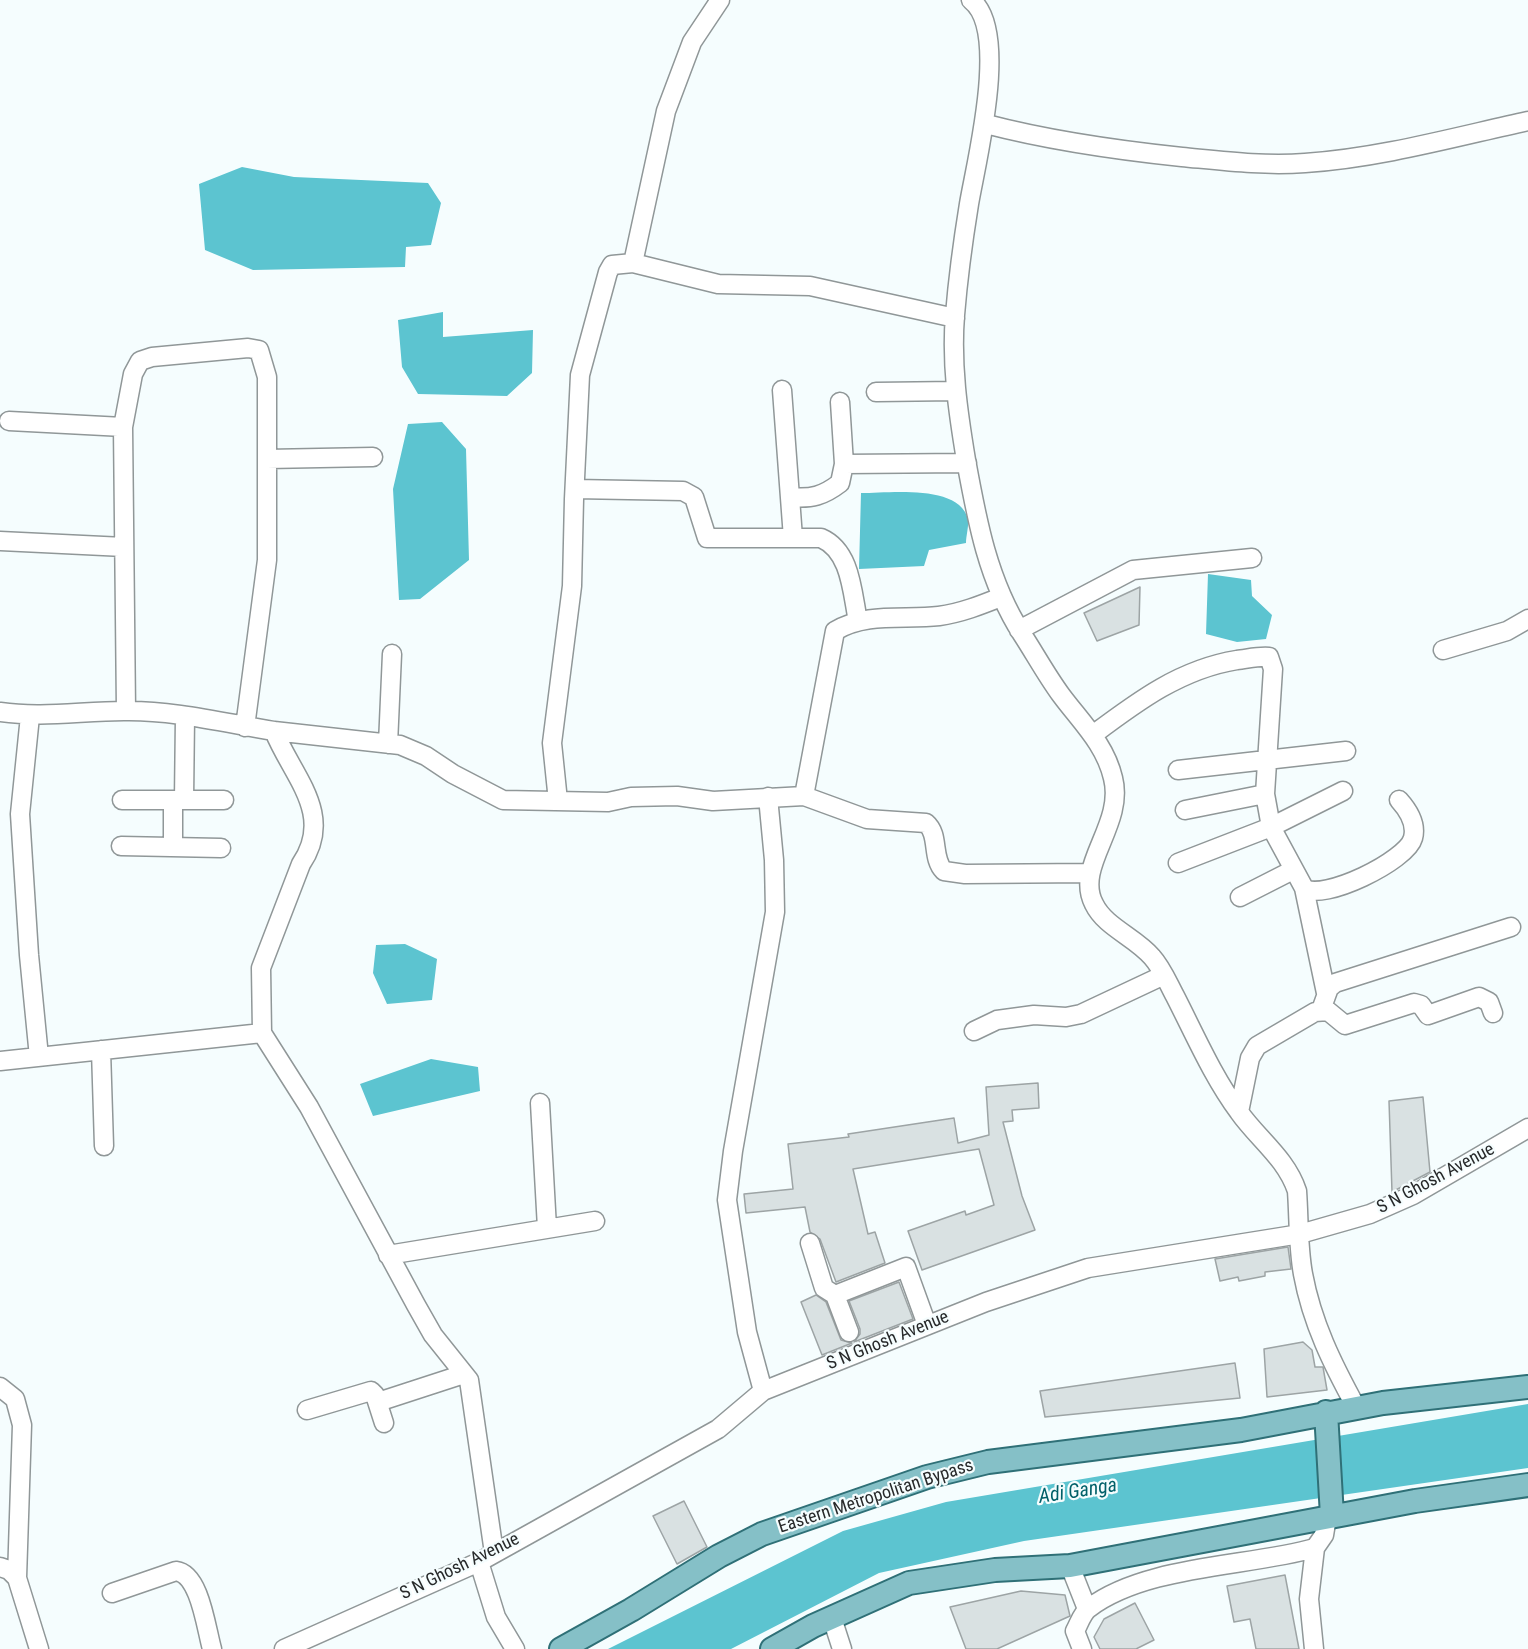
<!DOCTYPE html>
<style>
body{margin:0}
canvas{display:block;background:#f5fdfe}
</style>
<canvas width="1528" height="1649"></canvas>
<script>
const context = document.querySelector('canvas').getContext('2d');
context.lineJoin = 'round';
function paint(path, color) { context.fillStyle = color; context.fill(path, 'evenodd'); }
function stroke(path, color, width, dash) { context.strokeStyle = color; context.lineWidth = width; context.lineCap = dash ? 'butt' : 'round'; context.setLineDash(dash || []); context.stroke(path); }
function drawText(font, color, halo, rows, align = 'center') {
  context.font = font + ' "Roboto Condensed",sans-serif'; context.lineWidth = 4.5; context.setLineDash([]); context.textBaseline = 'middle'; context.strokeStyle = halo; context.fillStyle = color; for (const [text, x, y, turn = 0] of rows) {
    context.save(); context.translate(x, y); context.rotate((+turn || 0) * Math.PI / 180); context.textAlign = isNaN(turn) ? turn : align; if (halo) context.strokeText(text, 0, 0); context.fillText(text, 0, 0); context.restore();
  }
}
const water = new Path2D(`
 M242 167 294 177 428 183 441 203 431 245 406 247 405 267 253 270 205 250 199 184Z
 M443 312V337L533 330 532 373 507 396 418 394 402 367 398 320Z
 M442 422 466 449 469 560 420 599 399 600 393 489 408 424Z
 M861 493C890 493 959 484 968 519 969 526 966 536 966 543L929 550 924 566 859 569Z
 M1208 574 1251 580 1252 596 1272 615 1266 639 1237 642 1206 634Z
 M405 944 437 959 432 1000 387 1004 373 973 376 945Z
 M431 1059 478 1067 480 1091 373 1116 360 1084Z
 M1528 1404V1468L1024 1541 879 1573 731 1649H608L843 1531 946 1502Z`);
const building = new Path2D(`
 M1140 587 1139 625 1097 641 1084 613Z
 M1038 1083 1039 1108 1012 1110 1013 1121 1003 1122 1022 1196 1035 1230 922 1270 908 1231 965 1211 966 1215 994 1205 979 1149 853 1169 868 1234 875 1232 885 1263 836 1282 820 1239 810 1232 805 1207 746 1213 744 1194 793 1189 788 1144 849 1137 848 1134 954 1118 958 1143 989 1135 986 1087Z
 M1423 1097 1430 1172 1392 1192 1389 1101Z
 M1288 1247 1291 1269 1265 1272V1276L1239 1281 1238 1277 1220 1281 1215 1259Z
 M899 1282 913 1319 854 1342 860 1334V1329L849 1301Z
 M816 1295 826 1302 841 1340 852 1343 822 1355 801 1302Z
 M1303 1342 1312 1350 1315 1367H1323L1327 1390 1267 1397 1264 1349Z
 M1235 1363 1240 1398 1045 1417 1040 1391Z
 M684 1501 707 1547 677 1564 653 1516Z
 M1285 1575 1299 1649H1256L1250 1619 1234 1622 1227 1586Z
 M1021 1591 1065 1595 1070 1616 997 1649H966L950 1607Z
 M1135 1603 1154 1640 1136 1649H1100L1094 1637 1104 1619Z`);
const minor = new Path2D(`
 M971 0C1010 30 976 162 969 204 963 241 958 278 955 315 951 364 958 412 966 460 977 521 988 581 1022 634 1035 654 1047 676 1061 695 1081 722 1105 744 1113 778 1125 825 1074 866 1094 904 1105 927 1135 937 1152 957 1162 968 1168 983 1175 996 1195 1035 1213 1077 1239 1112 1258 1139 1286 1158 1297 1191 1299 1218 1298 1247 1303 1274 1312 1323 1333 1365 1356 1407
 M986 124C1051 141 1115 150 1182 157 1224 161 1263 166 1305 163 1380 158 1455 137 1528 121
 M633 263 666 111 692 42 720 0
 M782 390 793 538
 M876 392 956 391
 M840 402 844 464
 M9 421 123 427
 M267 459 373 457
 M575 489 683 491 694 497 707 538H821C851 551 852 592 858 621
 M790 497C812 499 823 496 840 483L844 464 967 463
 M0 541 124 547
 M1001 597C981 605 961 613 939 616 904 620 866 612 835 631L804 796 867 819 926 823C940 835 931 858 944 871L965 874 1089 873
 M1019 630 1133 570 1252 558
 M1443 650 1507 631 1528 619
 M126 711 123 427 133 374 140 361 152 357 248 348 259 350 267 377V560L245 727
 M0 712C42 718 82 711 124 711 173 710 225 723 274 731
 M30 716 20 814 29 955 39 1057
 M1094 734C1138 701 1181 669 1237 660 1247 659 1258 656 1269 657L1273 669 1265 794 1271 827 1304 888C1322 902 1407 861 1413 838 1417 823 1408 810 1399 800
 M388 744 392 654
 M1178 770 1346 751
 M122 800H224
 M184 800 185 717
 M558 801 552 743 572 586 574 499 580 375 608 272 612 265 633 263 718 284 810 286 955 318
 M1185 810 1265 794
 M121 846 221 848
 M173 847V800
 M1178 863 1271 827 1343 791
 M1304 888 1326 993
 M1240 897 1293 870
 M1321 1010 1329 988 1335 983 1511 927
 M974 1031 997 1020 1034 1015 1066 1017 1081 1014 1164 975
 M262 1033 261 968 301 864C335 814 292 776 274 731L400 745 426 756 453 774 503 800 608 802 631 797 677 796 713 801 804 796
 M101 1050 104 1146
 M0 1061 262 1033 309 1107 416 1305 433 1335 469 1380 494 1553
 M540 1103 547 1228
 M1239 1112 1250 1058 1257 1046 1315 1012 1328 1011 1345 1025 1414 1003 1421 1005 1428 1015 1479 997 1489 1002 1493 1013
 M810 1243 824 1288 835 1295 906 1267 927 1325
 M388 1255 595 1221
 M835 1295 849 1332
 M0 1387 15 1399 22 1425 17 1578
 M763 1391 747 1332 727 1200 733 1151 775 912 774 860 768 797
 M378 1402 464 1374
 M307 1410 371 1391 375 1395 384 1423
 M479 1562 496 1617 515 1649
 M1070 1566 1087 1609
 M0 1567 9 1570 17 1578 39 1649
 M112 1593 176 1571C200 1574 206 1628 212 1649
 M832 1618 842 1649
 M284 1649 479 1562 718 1429 763 1391 986 1302 1088 1268 1300 1234 1370 1214 1413 1195 1528 1128
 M1082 1649 1075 1631C1079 1624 1082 1613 1089 1608 1146 1565 1247 1567 1315 1548L1324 1535 1327 1517
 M1314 1649 1309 1599 1315 1548`);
const major = new Path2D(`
 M1326 1412 1332 1516
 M561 1649 631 1610 719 1556 762 1534 927 1477 988 1462 1241 1430 1383 1403 1528 1387
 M772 1649 813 1626 909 1583 995 1570 1070 1566 1415 1501 1528 1485`);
const streetNames = [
 ["S N Ghosh Avenue",1436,1179,-28],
 ["S N Ghosh Avenue",888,1341,-22],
 ["Eastern Metropolitan Bypass",876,1497,-18],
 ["S N Ghosh Avenue",460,1567,-26]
];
const waterNames = [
 ["Adi Ganga",1078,1492,-9]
];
paint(water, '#5cc4d0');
paint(building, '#d9e1e2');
stroke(building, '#9da4a5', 1.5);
stroke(minor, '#909798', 21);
stroke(major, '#2f7077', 26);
stroke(minor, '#fff', 18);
stroke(major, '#85c0c7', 22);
drawText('18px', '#27292a', '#f5fdfe', streetNames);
drawText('italic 20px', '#006069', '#f5fdfe', waterNames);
</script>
